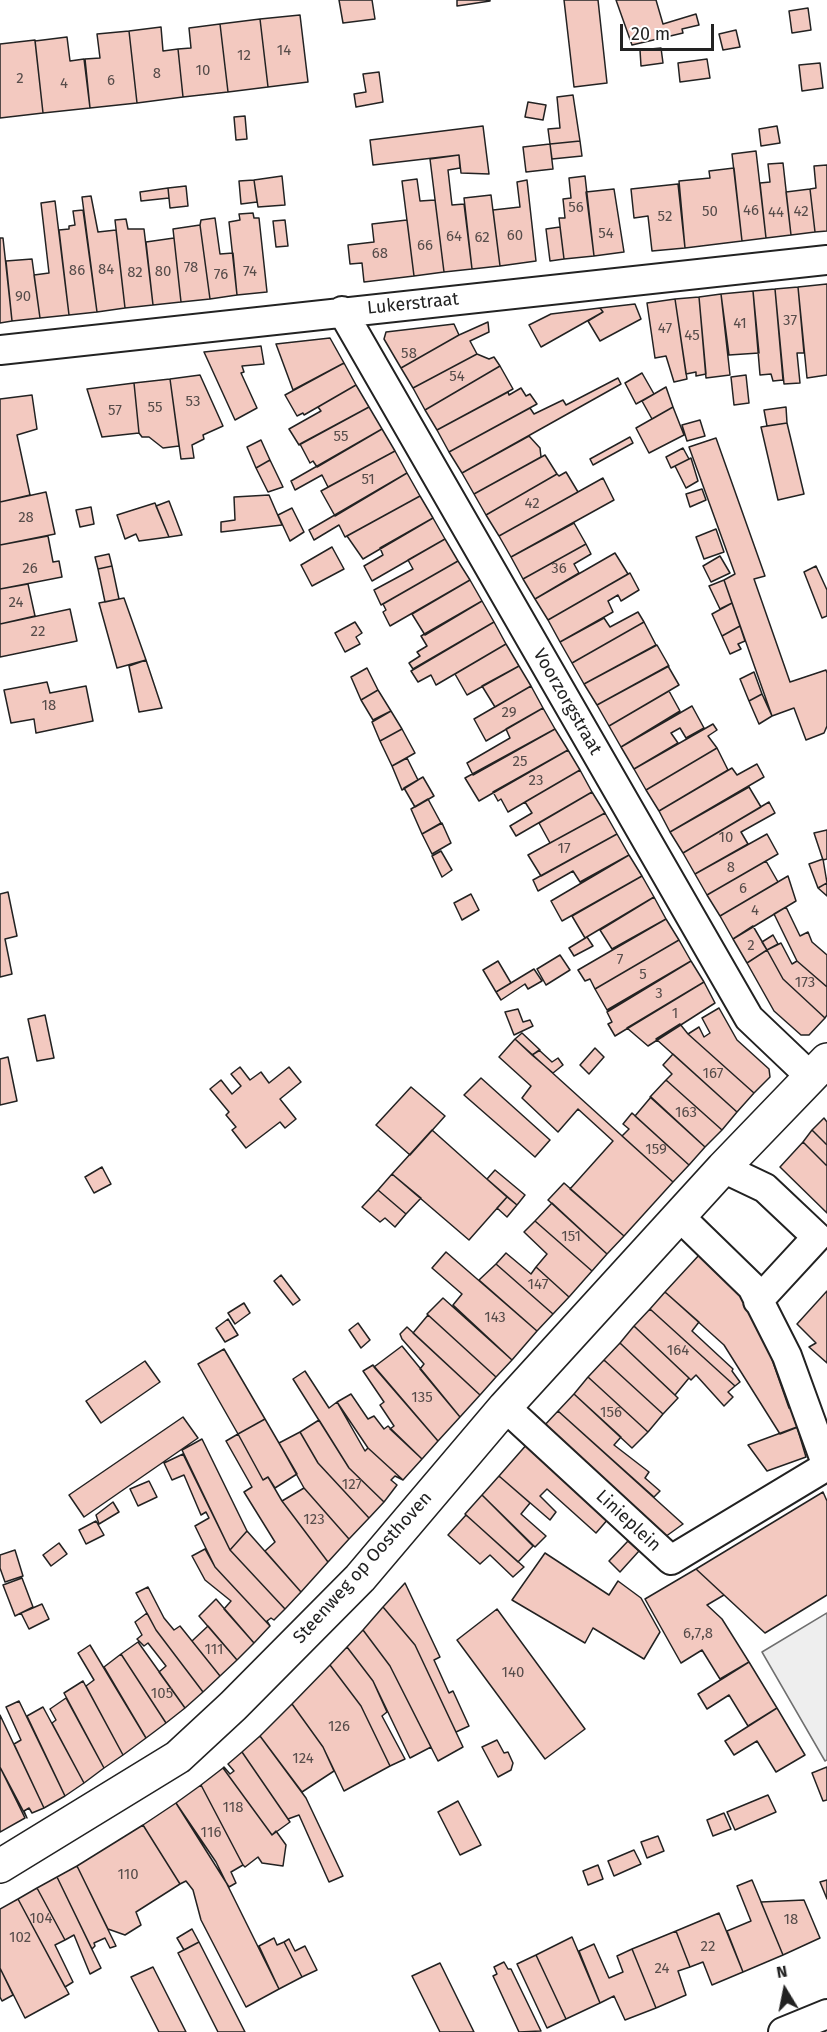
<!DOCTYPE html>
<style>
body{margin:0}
#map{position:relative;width:827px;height:2032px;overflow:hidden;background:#fff;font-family:"Fira Sans",sans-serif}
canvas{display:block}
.north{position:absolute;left:755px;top:1960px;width:60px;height:60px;-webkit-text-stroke:4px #fff;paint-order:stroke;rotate:350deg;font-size:16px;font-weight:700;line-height:24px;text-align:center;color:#222}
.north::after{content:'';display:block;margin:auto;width:21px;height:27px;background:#222;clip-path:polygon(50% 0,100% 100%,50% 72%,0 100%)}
.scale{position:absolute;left:620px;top:24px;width:94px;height:27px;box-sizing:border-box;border:3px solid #222;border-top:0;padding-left:8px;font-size:18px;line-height:21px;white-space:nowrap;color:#222;-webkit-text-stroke:4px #fff;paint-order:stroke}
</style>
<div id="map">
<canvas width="827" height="2032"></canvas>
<div class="north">N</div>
<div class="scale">20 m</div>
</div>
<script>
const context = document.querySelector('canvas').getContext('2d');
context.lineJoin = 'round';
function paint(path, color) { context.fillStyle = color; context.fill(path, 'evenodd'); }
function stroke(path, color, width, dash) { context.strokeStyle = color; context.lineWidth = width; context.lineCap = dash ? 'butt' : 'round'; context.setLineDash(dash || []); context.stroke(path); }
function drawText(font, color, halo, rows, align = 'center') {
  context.font = font + ' "Fira Sans",sans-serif'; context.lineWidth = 4.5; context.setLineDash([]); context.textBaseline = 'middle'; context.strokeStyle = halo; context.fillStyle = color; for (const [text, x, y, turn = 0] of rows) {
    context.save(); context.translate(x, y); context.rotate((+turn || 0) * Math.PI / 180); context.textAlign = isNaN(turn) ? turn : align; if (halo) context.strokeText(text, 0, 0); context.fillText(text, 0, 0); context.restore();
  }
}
const green = new Path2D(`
 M827 1613V1760L825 1761 762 1652Z`);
const building = new Path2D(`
 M339 0H372L375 19 343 23Z
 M457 0H490V1L457 6Z
 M564 0H598L607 83 574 87Z
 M616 0H656L663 24 696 14 699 25 682 29 683 33 632 45Z
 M808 8 811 30 792 33 789 11Z
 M300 15 308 82 268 87 260 19Z
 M260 19 268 87 228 92 220 24Z
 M220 24 228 92 183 97 178 49 191 48 189 28Z
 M161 27 163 51 178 49 183 97 137 103 129 31Z
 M736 30 740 47 723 50 719 34Z
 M129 31 137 103 90 108 85 59 100 58 97 34Z
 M67 37 70 61 84 59 90 108 43 113 35 41Z
 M35 40 43 113 0 118V44Z
 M661 48 663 63 641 66 640 50Z
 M707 59 710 78 680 82 678 63Z
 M820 63 823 88 802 91 799 65Z
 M379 72 383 102 356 107 354 94 366 92 363 74Z
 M573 95 580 141 550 144 548 129 560 128 557 97Z
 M528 102 546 105 543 120 525 117Z
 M245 116 247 139 236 140 234 117Z
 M483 126 489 174 461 173 459 155 373 165 370 140Z
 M777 126 780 143 761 146 759 129Z
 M580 141 582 156 552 159 550 144Z
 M550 144 553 169 526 172 523 147Z
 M756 151 766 238 742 241 732 154Z
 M459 155 460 168 448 170 452 205 464 204 472 269 444 272 430 159Z
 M783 163 791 235 766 238 760 183 770 182 768 164Z
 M827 165V231L815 232 810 189 816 188 814 166Z
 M734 168 742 241 685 248 679 181 710 178 709 171Z
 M282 176 285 205 258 207 254 180Z
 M585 176 594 256 564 259 559 218H565L563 199 571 198 569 178Z
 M417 179 420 201 435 200 444 272 414 276 402 181Z
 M254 180 257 202 241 204 239 181Z
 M527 180 536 261 500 266 493 210 520 207 517 182Z
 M678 184 685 248 652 251 648 216 634 218 631 189Z
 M186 186 188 206 170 208 168 188Z
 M168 188 169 198 141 201 140 192Z
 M614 189 624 252 594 256 586 192Z
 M810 189 815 232 791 235 786 192Z
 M491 195 500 266 472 269 464 198Z
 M91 196 98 232 116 230 125 308 97 312 82 197Z
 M55 201 69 315 40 318 34 275 49 273 41 203Z
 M83 210 97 312 69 315 59 230 69 229V226L75 225 73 211Z
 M253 213 254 218H259L267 292 237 295 229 222 240 220 239 214Z
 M215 218 220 254 233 253 237 295 210 299 200 225 201 220Z
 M126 219 128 229H144L153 305 125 308 115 220Z
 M285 220 288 246 276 247 273 221Z
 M407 220 414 276 364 282 362 263 350 264 348 245 374 242 372 224Z
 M200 225 210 299 181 302 173 229Z
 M560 227 564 259 550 261 546 229Z
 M0 238H3L12 321 0 323Z
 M174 238 181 302 153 305 146 242Z
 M32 259 40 318 12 321 6 261Z
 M827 284V375L807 378 798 287Z
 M798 287 804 353H797L800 383 784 384 775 289Z
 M775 289 783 380 773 381 771 374 760 375 753 291Z
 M753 291 759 353 729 355 721 294Z
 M721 294 730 375 706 378 699 297Z
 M699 297 706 374 696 376V372L686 374 675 299Z
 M675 299 687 379 674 382 666 356 655 358 647 303Z
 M635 304 641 319 600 341 588 321 603 312 600 308Z
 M600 308 603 312 541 347 529 325 551 314Z
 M488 322 489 332 470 341 477 354 413 388 401 368 459 335Z
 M454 324 459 335 401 368 384 339 386 332Z
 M330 338 344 363 293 390 276 344Z
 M261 346 264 364 242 366 244 372 241 373 257 408 235 420 204 352Z
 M477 354 489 359 494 357 500 366 425 410 413 388Z
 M344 363 356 385 304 415 303 413 297 416 285 395Z
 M500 366 513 389 437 430 425 410Z
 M642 373 654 394 636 404 625 383Z
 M200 375 223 426 203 435 204 439 192 445 194 458 181 459 170 379Z
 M746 375 749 403 734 405 731 377Z
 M618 378 621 384 462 473 449 452 530 408 534 414 563 400 566 405Z
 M170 379 179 446 163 448 149 437H142L139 433 134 383Z
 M134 383 139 433 102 437 87 389Z
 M356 385 369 407 299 445 289 429 321 411 318 407Z
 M666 387 673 407 652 419 642 401Z
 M521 388 526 396 530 394 537 404 449 452 437 430 508 392 509 395Z
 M32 395 37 429 17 435 30 495 0 502V399Z
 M369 407 382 429 317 467 313 461 310 463 300 444Z
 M673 407 684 435 649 453 636 428Z
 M786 407 787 423 767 426 764 410Z
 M700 420 705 436 687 441 682 425Z
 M787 423 804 494 778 500 761 427Z
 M382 429 395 451 328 487 322 475 295 490 291 481Z
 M529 436 540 448 541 457 474 494 462 473Z
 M630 437 633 443 593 465 590 459Z
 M716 438 765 576 754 579 790 682 826 670 827 673V726L824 733 806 740 794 708 772 716 724 580 735 574 689 447Z
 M261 440 270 460 256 468 247 447Z
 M683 448 689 459 671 468 666 457Z
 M395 451 407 473 335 516 321 491Z
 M545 455 557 474 486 515 474 494Z
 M691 458 698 481 686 488 675 466Z
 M270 460 283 487 268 492 256 468Z
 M566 472 578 492 499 536 486 515 557 474 559 476Z
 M407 473 420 496 345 537 339 525 314 540 309 530Z
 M603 478 614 500 511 557 499 536Z
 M702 489 706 500 690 507 686 494Z
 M46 492 55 534 0 545V502Z
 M269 495 282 525 221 532V522L235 520 234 497Z
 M420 496 433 518 363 559 347 536Z
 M169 501 182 535 169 537 156 506Z
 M155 503 169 537 139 541 136 534 125 539 117 515Z
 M91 507 94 524 80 527 76 510Z
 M292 508 304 532 290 541 278 515Z
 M433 518 445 539 372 581 364 566 383 555 380 548Z
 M574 523 586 544 523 579 511 557Z
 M716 529 724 552 704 559 696 537Z
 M48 536 53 562 59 561 62 577 0 589V545Z
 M445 539 458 561 381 605 374 590 413 569 408 560Z
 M586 544 591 554 574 564 579 573 535 599 523 579Z
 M332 547 344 569 312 586 301 565Z
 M615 553 628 574 548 620 535 599Z
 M109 554 112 566 98 569 95 557Z
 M720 556 730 573 711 582 703 566Z
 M458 561 470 580 390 626 383 612 386 610 383 604Z
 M112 566 119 599 105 602 98 569Z
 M816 566 827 590V616L822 618 804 572Z
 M630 573 639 590 621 601 618 595 608 601 613 612 560 642 548 620Z
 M470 580 482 601 425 635 412 614Z
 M724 580 732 603 720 609 709 586Z
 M28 584 35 616 0 624V589Z
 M124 598 146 660 117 668 99 603Z
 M482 601 494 622 413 669 409 663 420 656 417 652 427 646 421 636Z
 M732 603 740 626 722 636 712 614Z
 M70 609 77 641 0 657V624Z
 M638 612 644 622 572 663 560 642 604 618 610 627Z
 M355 622 362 633 356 637 360 644 345 652 335 633Z
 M494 622 506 644 436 685 431 675 418 682 411 671Z
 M644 622 656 645 584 684 572 663Z
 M740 626 745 641 738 644 741 649 730 654 722 636Z
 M506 644 519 666 467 695 455 674Z
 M657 645 669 666 597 705 584 684Z
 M146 660 162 708 139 712 129 666Z
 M519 666 531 686 495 707 482 686Z
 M668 666 679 685 609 726 597 705Z
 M367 668 378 690 361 700 351 677Z
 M754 672 762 694 749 701 740 679Z
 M47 682 50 693 86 686 93 721 36 733 34 719 11 723 4 690Z
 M531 686 543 708 486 741 474 719Z
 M378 690 391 711 373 720 361 700Z
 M669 691 680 711 621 747 609 726Z
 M762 694 772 716 759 724 749 701Z
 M692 706 704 728 686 738 680 728 671 733 678 743 634 769 621 747Z
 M543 708 555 729 473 775 467 763 510 738 506 729Z
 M391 711 402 729 380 741 372 722Z
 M713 724 717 730 708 736 717 748 646 790 634 769Z
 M402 729 415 753 392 766 380 741Z
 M555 729 568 750 479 801 465 778Z
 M717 748 728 770 659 811 646 790Z
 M568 750 580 770 508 812 501 799 498 801 493 792Z
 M407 758 418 780 402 790 392 766Z
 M757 764 764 777 670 832 659 811 732 768 737 775Z
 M580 770 592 792 516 836 510 826 532 813 525 802Z
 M423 777 434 796 415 807 404 788Z
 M749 787 761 807 683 853 670 832Z
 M592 792 605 813 550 843 539 823Z
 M428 799 441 823 422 834 411 809Z
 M769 802 775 813 741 832 748 844 695 874 683 853Z
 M605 813 617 834 541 876 528 855Z
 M442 823 451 843 432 854 422 834Z
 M827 830V859L823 860 814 833Z
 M617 834 629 855 580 882 573 871 538 891 533 880Z
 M767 834 778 854 707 895 695 874Z
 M441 851 452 870 442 877 432 856Z
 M629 855 642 876 562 921 551 901Z
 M823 859 827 883 818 888 809 864Z
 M766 861 778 882 720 916 707 895Z
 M642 876 654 897 585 938 572 916Z
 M788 876 796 901 733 939 720 916Z
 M827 883V896L818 888Z
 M8 892 17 936 5 939 12 974 0 977V894Z
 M471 894 479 910 462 920 454 903Z
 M654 897 666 919 612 949 600 930Z
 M786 907 800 936 808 932 812 942 827 955V987L797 961 774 914Z
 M666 919 679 940 595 989 590 979 585 981 578 970Z
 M753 926 767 950 747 963 733 939Z
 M773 935 778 944 767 950 762 942Z
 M587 937 593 946 574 956 569 948Z
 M679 940 691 961 607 1010 595 989Z
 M781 943 792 964 797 961 827 987V1015L825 1018 783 979 767 950Z
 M767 950 783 979 825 1018 809 1035H801L774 1011 747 963Z
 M560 955 570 970 546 985 537 969Z
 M498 961 511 983 496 992 483 970Z
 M691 961 704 982 615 1036 608 1024 612 1022 607 1012Z
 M534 969 542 981 528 989 525 984 501 1000 496 992Z
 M704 982 715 1003 648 1046 627 1028Z
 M719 1008 737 1040 769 1069 770 1077 754 1093 688 1034 699 1027 704 1037 710 1033 702 1018Z
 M518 1009 523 1022 530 1020 533 1026 514 1035 505 1012Z
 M45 1015 54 1058 37 1061 28 1019Z
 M680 1024 688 1034 754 1093 737 1112 656 1039Z
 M522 1033 540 1050 532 1055 515 1039Z
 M515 1039 673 1182 624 1236 570 1189 613 1141 578 1109 558 1132 522 1098 531 1086 499 1057Z
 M595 1048 604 1057 589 1074 580 1065Z
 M539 1050 552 1062 558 1058 563 1065 553 1073 532 1055Z
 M673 1054 737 1112 722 1130 666 1080 672 1074 663 1065Z
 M8 1057 17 1101 0 1105V1059Z
 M240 1067 250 1080 261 1072 269 1083 289 1067 301 1082 280 1099 296 1119 285 1128 280 1122 246 1148 232 1130 236 1127 226 1115 229 1112 210 1089 221 1080 232 1094 241 1086 231 1074Z
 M481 1078 550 1140 535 1157 464 1095Z
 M666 1080 722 1130 705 1147 650 1097Z
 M411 1087 445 1116 410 1155 376 1125Z
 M651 1097 705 1147 689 1165 635 1116Z
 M632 1113 689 1165 673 1182 622 1136 629 1129 623 1124Z
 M824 1118 827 1122V1145L812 1130Z
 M432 1130 507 1197 469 1240 392 1174Z
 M812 1130 827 1145V1166L803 1142Z
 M803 1142 827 1166V1213L780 1167Z
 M102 1167 111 1184 94 1193 85 1177Z
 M495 1170 525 1195 517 1205 487 1179Z
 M392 1174 421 1198 406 1214 378 1190Z
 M564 1183 624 1236 607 1254 548 1200Z
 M378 1190 406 1214 395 1227 385 1218 380 1222 362 1207Z
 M507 1197 517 1205 507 1217 497 1208Z
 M552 1203 607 1254 592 1271 535 1221Z
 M535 1221 592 1271 569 1297 536 1267 547 1254 524 1232Z
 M446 1252 537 1331 512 1360 453 1305 462 1294 432 1268Z
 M506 1253 531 1274 536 1267 569 1297 553 1314 496 1264Z
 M700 1254 736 1286 768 1348 789 1408 796 1407 803 1425 780 1434 724 1345 665 1292Z
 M496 1264 553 1314 537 1331 479 1280Z
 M281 1275 300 1300 293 1305 274 1281Z
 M827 1291V1363L809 1347 816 1343 797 1324Z
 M665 1292 699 1322 692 1331 733 1369 732 1371 740 1382 735 1386 650 1309Z
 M443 1298 512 1360 496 1377 427 1314Z
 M244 1303 250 1313 235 1324 228 1313Z
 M650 1309 735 1386 728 1392 733 1397 724 1406 696 1375 691 1380 634 1326Z
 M428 1315 496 1377 480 1395 413 1333Z
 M228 1319 238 1335 225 1342 216 1328Z
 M358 1323 370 1340 361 1348 349 1330Z
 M634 1326 689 1378 675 1395 620 1343Z
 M407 1327 480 1395 460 1417 420 1369 424 1364 402 1339 400 1334Z
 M620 1343 678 1398 663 1414 604 1360Z
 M402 1346 460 1417 438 1441 374 1367Z
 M224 1349 265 1419 238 1434 198 1364Z
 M604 1360 663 1414 648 1432 588 1377Z
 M145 1361 160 1382 101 1423 86 1401Z
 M373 1365 438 1441 422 1459 390 1429 394 1426 380 1405 384 1402 363 1371Z
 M305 1371 329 1408 337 1402 365 1451 368 1448 403 1480 395 1476 391 1480 397 1485 384 1502 349 1468 293 1379Z
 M588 1377 648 1432 632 1448 574 1394Z
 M351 1394 368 1419 374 1416 384 1429 388 1426 422 1459 403 1480 368 1448 337 1402Z
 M574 1394 621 1437 614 1445 649 1472 645 1478 660 1491 654 1497 558 1411Z
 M558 1411 683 1524 665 1537 542 1428Z
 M183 1417 198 1438 84 1517 69 1495Z
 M265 1419 297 1474 275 1488 268 1477 263 1480 238 1434Z
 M319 1420 349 1468 384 1502 369 1518 318 1463 300 1432Z
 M797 1427 806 1457 767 1471 748 1445Z
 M300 1432 318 1463 369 1518 349 1539 304 1488 279 1443Z
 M238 1434 263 1480 268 1477 282 1501 328 1562 301 1592 265 1551 275 1542 244 1492 252 1487 226 1441Z
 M202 1439 247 1531 230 1550 182 1450Z
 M528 1443 609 1518 596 1533 547 1489 540 1496 556 1512 550 1520 499 1476Z
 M183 1454 230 1550 285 1609 274 1620 271 1618 267 1621 270 1626 215 1567 195 1526 209 1518 206 1512 201 1515 184 1475 172 1480 164 1463Z
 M499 1476 530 1503 521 1514 546 1536 535 1547 482 1495Z
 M149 1481 157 1497 138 1506 130 1489Z
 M304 1488 349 1539 328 1562 282 1501Z
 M823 1492 827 1501V1595L765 1633 696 1569Z
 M482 1495 533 1546 518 1562 465 1514Z
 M113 1502 119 1512 99 1524 96 1515Z
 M466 1515 524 1567 513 1577 490 1555 480 1564 448 1535Z
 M96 1521 104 1535 86 1544 79 1530Z
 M247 1531 301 1592 285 1609 230 1550Z
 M628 1541 639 1551 620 1572 609 1561Z
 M59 1543 67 1554 51 1566 43 1555Z
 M205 1549 215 1567 270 1626 254 1643 224 1609 231 1601 205 1580 192 1556Z
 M15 1550 23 1576 5 1582 0 1568V1555Z
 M545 1553 609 1595 618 1581 641 1598 660 1632 644 1659 593 1628 585 1643 512 1600Z
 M696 1569 724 1595 707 1605 722 1619 749 1662 720 1679 702 1650 681 1663 645 1599Z
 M22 1578 33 1607 15 1616 3 1585Z
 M405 1583 440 1657 434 1660 449 1693 453 1691 469 1726 456 1732 415 1645 383 1607Z
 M148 1587 164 1618 174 1630 180 1626 220 1676 203 1692 156 1630 136 1593Z
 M216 1599 254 1643 237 1660 199 1616Z
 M42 1604 49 1619 29 1629 21 1613Z
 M383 1607 415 1645 463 1747 438 1761 390 1666 363 1630Z
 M497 1609 585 1729 545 1759 457 1640Z
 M147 1613 156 1630 203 1692 185 1708 159 1672 166 1666 148 1643 144 1646 137 1639 142 1635 135 1622Z
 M208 1626 237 1660 220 1676 192 1641Z
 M363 1630 390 1666 431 1747 410 1758 373 1681 347 1647Z
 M138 1642 185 1708 166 1723 121 1654Z
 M90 1645 146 1738 123 1755 86 1686 94 1680 78 1653Z
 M347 1647 373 1681 387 1712 382 1716 405 1759 390 1766 361 1706 330 1665Z
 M121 1654 166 1723 146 1738 104 1667Z
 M749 1662 777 1708 748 1726 729 1695 707 1709 698 1694Z
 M330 1665 361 1706 390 1766 344 1791 323 1747 292 1704Z
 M83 1681 123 1755 104 1768 64 1693Z
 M66 1698 104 1768 84 1783 52 1723 56 1720 50 1709Z
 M19 1701 65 1796 44 1808 14 1744 21 1740 6 1707Z
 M292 1704 323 1747 334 1771 302 1792 260 1736Z
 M43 1707 84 1783 65 1796 27 1716Z
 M777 1708 805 1755 776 1772 757 1741 734 1755 725 1741Z
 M0 1715 44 1808 32 1813 29 1808 24 1811 27 1818 0 1767Z
 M260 1736 306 1798 343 1876 329 1882 299 1815 288 1819 242 1752Z
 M497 1740 504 1753 508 1752 513 1763 511 1770 498 1777 482 1747Z
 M242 1752 290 1822 272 1835 223 1768 224 1767 230 1774 234 1771 228 1764Z
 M0 1767 25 1818 0 1832Z
 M827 1767V1800L823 1801 812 1773Z
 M223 1768 272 1835 276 1831 286 1845 283 1866 262 1863 258 1857 245 1867 243 1865 201 1785Z
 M201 1785 243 1865 231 1872 236 1883 229 1887 176 1803Z
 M768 1795 776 1812 735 1830 727 1812Z
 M458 1801 481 1845 460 1855 438 1812Z
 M176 1803 216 1862 279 1989 246 2007 201 1920 193 1890 186 1881 180 1884 143 1825Z
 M724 1813 731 1829 713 1836 707 1820Z
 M143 1825 180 1884 136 1912 141 1925 125 1935 108 1929 77 1866Z
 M658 1836 664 1851 647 1858 641 1842Z
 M634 1850 641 1864 614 1876 608 1861Z
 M598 1865 603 1879 588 1885 583 1871Z
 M77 1866 116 1946 110 1948 105 1938 94 1943 95 1946 92 1949 57 1877Z
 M57 1877 101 1968 90 1974 74 1935 65 1940 37 1888Z
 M752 1880 783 1955 743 1972 727 1931 751 1921 737 1886Z
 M827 1880V1899L820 1882Z
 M37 1888 65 1940 55 1945 73 1982 65 1987 18 1899Z
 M18 1899 69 1994 25 2018 0 1968V1909Z
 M804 1900 820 1938 783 1955 761 1902Z
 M719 1913 743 1972 712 1985 703 1962 690 1967 676 1931Z
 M192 1929 199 1942 184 1950 177 1938Z
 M676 1931 690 1967 678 1971 686 1995 656 2008 632 1949Z
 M572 1937 600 2003 566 2019 536 1955Z
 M274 1938 277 1945 284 1942 302 1977 279 1989 259 1946Z
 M289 1939 295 1951 305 1946 317 1970 302 1977 284 1942Z
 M199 1942 245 2032H218L178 1953Z
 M594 1944 609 1978 623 1972 617 1956 632 1949 656 2008 625 2020 614 1996 600 2003 579 1951Z
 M536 1955 566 2019 547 2028 517 1964Z
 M504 1962 508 1969H511L541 2031 519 2032 493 1976 497 1974 494 1967Z
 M440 1963 474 2032H440L412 1976Z
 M153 1967 186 2032H159L131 1977Z
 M0 1968 13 1995 2 2001 0 1997Z`);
const minor = new Path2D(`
 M342 311 749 1018 811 1077
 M0 350 827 260
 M723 1168 765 1188 817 1237 758 1301
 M680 1217 752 1287 787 1356 827 1466
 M505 1407 671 1560 827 1466
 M783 2032 827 2014`);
const tertiary = new Path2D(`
 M0 1866 178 1757 233 1706 360 1578 505 1407 723 1168 827 1060`);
const numberNames = [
 ["14",284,51],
 ["12",244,56],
 ["10",203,71],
 ["8",157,74],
 ["2",20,79],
 ["6",111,81],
 ["4",64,84],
 ["56",576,208],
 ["46",751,211],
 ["50",710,212],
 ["42",801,212],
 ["44",776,213],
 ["52",665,217],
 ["54",606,234],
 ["60",515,236],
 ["64",454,237],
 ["62",482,238],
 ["66",425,246],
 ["68",380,254],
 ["78",191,268],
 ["84",106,270],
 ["86",77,271],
 ["80",163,272],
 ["74",250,272],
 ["82",135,273],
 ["76",221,275],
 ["90",23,297],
 ["37",790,321],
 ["41",740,324],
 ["47",665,329],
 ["45",692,336],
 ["58",409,354],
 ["54",457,377],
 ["53",193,402],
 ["55",155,408],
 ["57",115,411],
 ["55",341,437],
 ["51",368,480],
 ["42",532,504],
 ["28",26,518],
 ["26",30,569],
 ["36",559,569],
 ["24",16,603],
 ["22",38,632],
 ["18",49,706],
 ["29",509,713],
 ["25",520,762],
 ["23",536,781],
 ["10",726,838],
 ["17",564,849],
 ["8",731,868],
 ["6",743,889],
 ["4",755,911],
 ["2",751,946],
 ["7",620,960],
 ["5",643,975],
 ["173",805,983],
 ["3",659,994],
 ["1",675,1014],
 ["167",713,1074],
 ["163",686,1113],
 ["159",656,1150],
 ["151",571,1237],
 ["147",538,1285],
 ["143",495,1318],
 ["164",678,1351],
 ["135",422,1398],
 ["156",611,1413],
 ["127",352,1485],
 ["123",314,1520],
 ["6,7,8",698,1634],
 ["111",214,1650],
 ["140",513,1673],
 ["105",162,1694],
 ["126",339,1727],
 ["124",303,1759],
 ["118",233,1808],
 ["116",211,1833],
 ["110",128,1875],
 ["104",41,1919],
 ["18",791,1920],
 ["102",20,1938],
 ["22",708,1947],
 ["24",662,1969]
];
const streetNames = [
 ["Lukerstraat",413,304,-6],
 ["Voorzorgstraat",567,702,60],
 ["Linieplein",628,1521,43],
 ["Steenweg op Oosthoven",363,1568,-48]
];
paint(green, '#eee');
stroke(green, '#6f6f6f', 1.5);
paint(building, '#f3c9c0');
stroke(building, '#222', 1.5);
stroke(minor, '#222', 32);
stroke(tertiary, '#222', 36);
stroke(minor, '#fff', 28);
stroke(tertiary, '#fff', 33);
drawText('15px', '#564c4a', null, numberNames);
drawText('18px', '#222', '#fff', streetNames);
</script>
